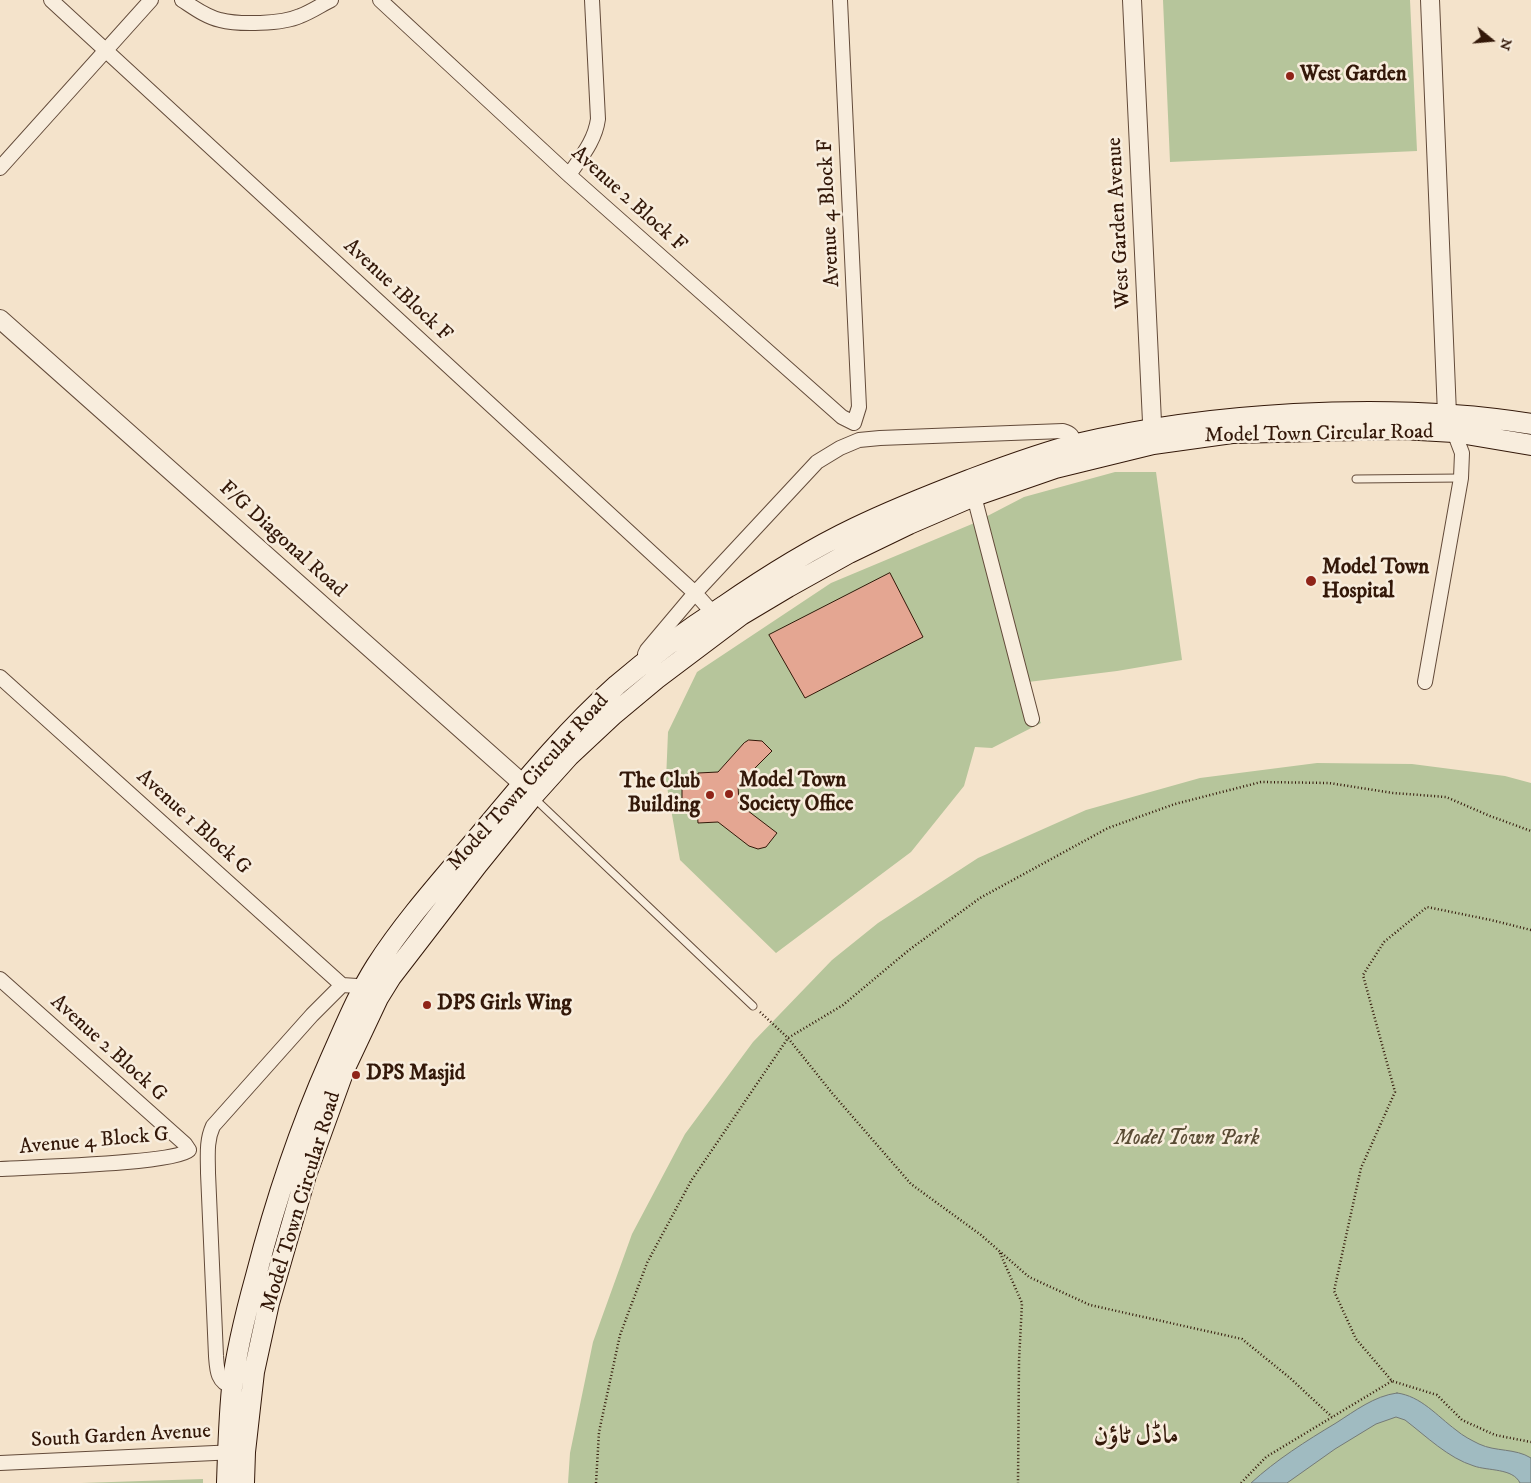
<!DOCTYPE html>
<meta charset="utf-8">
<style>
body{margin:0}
#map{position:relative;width:1531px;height:1483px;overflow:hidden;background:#f4e3cb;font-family:"IM FELL DW Pica",serif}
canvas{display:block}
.north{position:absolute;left:1466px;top:15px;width:50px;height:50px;-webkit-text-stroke:4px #f8eddd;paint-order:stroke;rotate:107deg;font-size:14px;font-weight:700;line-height:20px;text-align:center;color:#331809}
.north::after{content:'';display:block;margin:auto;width:18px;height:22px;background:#331809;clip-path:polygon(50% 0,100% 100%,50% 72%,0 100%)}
</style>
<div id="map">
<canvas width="1531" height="1483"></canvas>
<div class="north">N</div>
</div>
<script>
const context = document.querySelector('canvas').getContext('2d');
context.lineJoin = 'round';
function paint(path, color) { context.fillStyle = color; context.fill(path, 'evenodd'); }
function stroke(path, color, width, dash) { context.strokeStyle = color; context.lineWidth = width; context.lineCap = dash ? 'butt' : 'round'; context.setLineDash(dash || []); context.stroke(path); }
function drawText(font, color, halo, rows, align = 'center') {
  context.font = font + ' "IM FELL DW Pica",Amiri,serif'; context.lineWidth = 5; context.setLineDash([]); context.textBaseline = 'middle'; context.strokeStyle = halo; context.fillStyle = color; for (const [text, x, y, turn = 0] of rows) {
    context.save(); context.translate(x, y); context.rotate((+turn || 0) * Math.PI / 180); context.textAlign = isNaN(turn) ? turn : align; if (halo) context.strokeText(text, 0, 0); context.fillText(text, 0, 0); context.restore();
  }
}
const green = new Path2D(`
 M1163 0H1410L1417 151 1170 162Z
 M1115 472H1156L1182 660 1117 671 1020 683 1041 723 992 748 975 747 964 786 911 852 776 953 680 860 666 781 668 732 697 672 831 583 972 524 1024 497Z
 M1317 763 1412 764 1505 776 1531 783V1483H568L570 1453 593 1342 632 1234 685 1134 753 1042 832 960 878 923 978 858 1086 810 1200 778Z
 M203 1479V1483H81Z`);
const water = new Path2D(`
 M1397 1393C1421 1396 1437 1416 1456 1430 1463 1436 1471 1440 1479 1444 1496 1452 1515 1448 1531 1458V1483H1520C1513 1468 1488 1471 1474 1466 1448 1458 1426 1436 1405 1420L1396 1417 1376 1424 1335 1449 1287 1483H1251C1276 1460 1306 1441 1336 1423 1355 1411 1374 1396 1397 1393Z`);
const building = new Path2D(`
 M890 573 923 637 805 698 769 635Z
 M749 740 762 741 772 751 738 785 739 804 777 833 766 847 758 849 749 846 718 822 698 823 697 808H682V787L698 786V773L718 772 744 743Z`);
const path = new Path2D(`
 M1531 930 1491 920 1427 907 1384 942 1363 975 1395 1092 1361 1168 1334 1291 1356 1339 1392 1381 1437 1395 1462 1420 1495 1435 1531 1442
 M760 1012 788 1038 832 1093 911 1184 981 1235 1029 1277 1090 1305 1242 1339 1290 1378 1332 1417
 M1000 1253 1022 1303 1019 1361 1018 1483
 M596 1483 599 1432 620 1335 647 1263 691 1181 788 1038 843 1005 909 950 980 898 1108 828 1175 804 1261 782 1329 783 1393 793 1446 797 1490 816 1531 831
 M1241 1483 1266 1457 1392 1381`);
const service = new Path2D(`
 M1356 479 1461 478
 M533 797 753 1006`);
const minor = new Path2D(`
 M51 0 695 593 713 613
 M182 0C193 7 206 17 220 20 239 25 282 24 300 16 311 12 321 5 331 0
 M380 0 569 175 842 417 854 423
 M840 0 859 407 854 423
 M0 168 151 0
 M569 175C581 157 595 141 598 119L592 0
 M974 496 1032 719
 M645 661V654L647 650 695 593 817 462 840 448 859 440 880 438 1063 431C1071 433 1073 436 1074 444
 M0 677 342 985 357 986 369 993
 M1425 682 1461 478 1462 453 1454 432
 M0 979 185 1144 189 1150
 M0 1169C29 1167 175 1164 189 1150
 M232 1386C217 1383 217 1369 216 1356L208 1173C208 1157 206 1141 213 1126L312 1015 342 985
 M0 1463 236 1452`);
const tertiary = new Path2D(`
 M1132 0 1153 443
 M1430 0 1447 414 1452 426
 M0 319 523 784 531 794`);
const secondary = new Path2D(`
 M227 1483C228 1451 229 1419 232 1388 236 1351 246 1312 256 1276 275 1202 299 1130 330 1060 344 1029 357 996 376 966 408 916 450 871 488 825 529 776 570 727 617 685 651 656 687 630 724 606 766 577 809 550 855 528 892 510 930 495 969 480 1004 467 1041 453 1077 444 1149 427 1221 418 1294 414 1373 410 1452 411 1531 424
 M244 1483 245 1452 254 1372 269 1303 306 1175 344 1070 378 998 391 977 478 864 533 796 569 756 614 714 656 679 741 615 788 587 849 553 909 524 974 496 1055 468 1153 444 1232 433 1402 429 1454 432 1531 445`);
const markers = [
 [1290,76,5,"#8f2418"],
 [1311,581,6,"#8f2418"],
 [729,794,5,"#8f2418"],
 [710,795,5,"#8f2418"],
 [427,1005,5,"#8f2418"],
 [356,1075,5,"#8f2418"]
];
const poiNames = [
 ["West Garden",1300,76],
 ["Model Town",1322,569],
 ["Hospital",1322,593],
 ["Model Town",739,782],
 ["Society Office",739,806],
 ["The Club",700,783,"right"],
 ["Building",700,807,"right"],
 ["DPS Girls Wing",437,1005],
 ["DPS Masjid",366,1075]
];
const streetNames = [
 ["Avenue 2 Block F",628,200,42],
 ["Avenue 4 Block F",830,213,-93],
 ["West Garden Avenue",1120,223,-93],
 ["Avenue 1Block F",397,291,43],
 ["Model Town Circular Road",1319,435,-1],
 ["F/G Diagonal Road",282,540,42],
 ["Model Town Circular Road",529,783,-48],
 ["Avenue 1 Block G",193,823,42],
 ["Avenue 2 Block G",108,1049,42],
 ["Avenue 4 Block G",94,1142,-5],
 ["Model Town Circular Road",302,1202,-73],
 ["South Garden Avenue",121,1437,-3]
];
const parkNames = [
 ["Model Town Park",1187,1140]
];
const districtNames = [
 ["ماڈل ٹاؤن",1136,1438]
];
paint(green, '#b6c59b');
paint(water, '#a0bbc1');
stroke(water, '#747a77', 1);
paint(building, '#e4a692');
stroke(building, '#331809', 1);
stroke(service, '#634b3a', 9);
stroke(minor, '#634b3a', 16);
stroke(tertiary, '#634b3a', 20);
stroke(secondary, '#331809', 22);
stroke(path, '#331809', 2.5, [1, 2.5]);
stroke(service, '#f8eddd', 7);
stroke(minor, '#f8eddd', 14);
stroke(tertiary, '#f8eddd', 18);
stroke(secondary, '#f8eddd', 20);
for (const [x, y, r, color] of markers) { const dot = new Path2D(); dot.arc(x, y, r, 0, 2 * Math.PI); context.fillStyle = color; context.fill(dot); stroke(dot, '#f8eddd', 2); }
drawText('bold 21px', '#331809', '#f8eddd', poiNames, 'left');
drawText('21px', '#331809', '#f8eddd', streetNames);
drawText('italic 21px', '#5a4c35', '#f8eddd', parkNames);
drawText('bold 26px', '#331809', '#f8eddd', districtNames);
</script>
